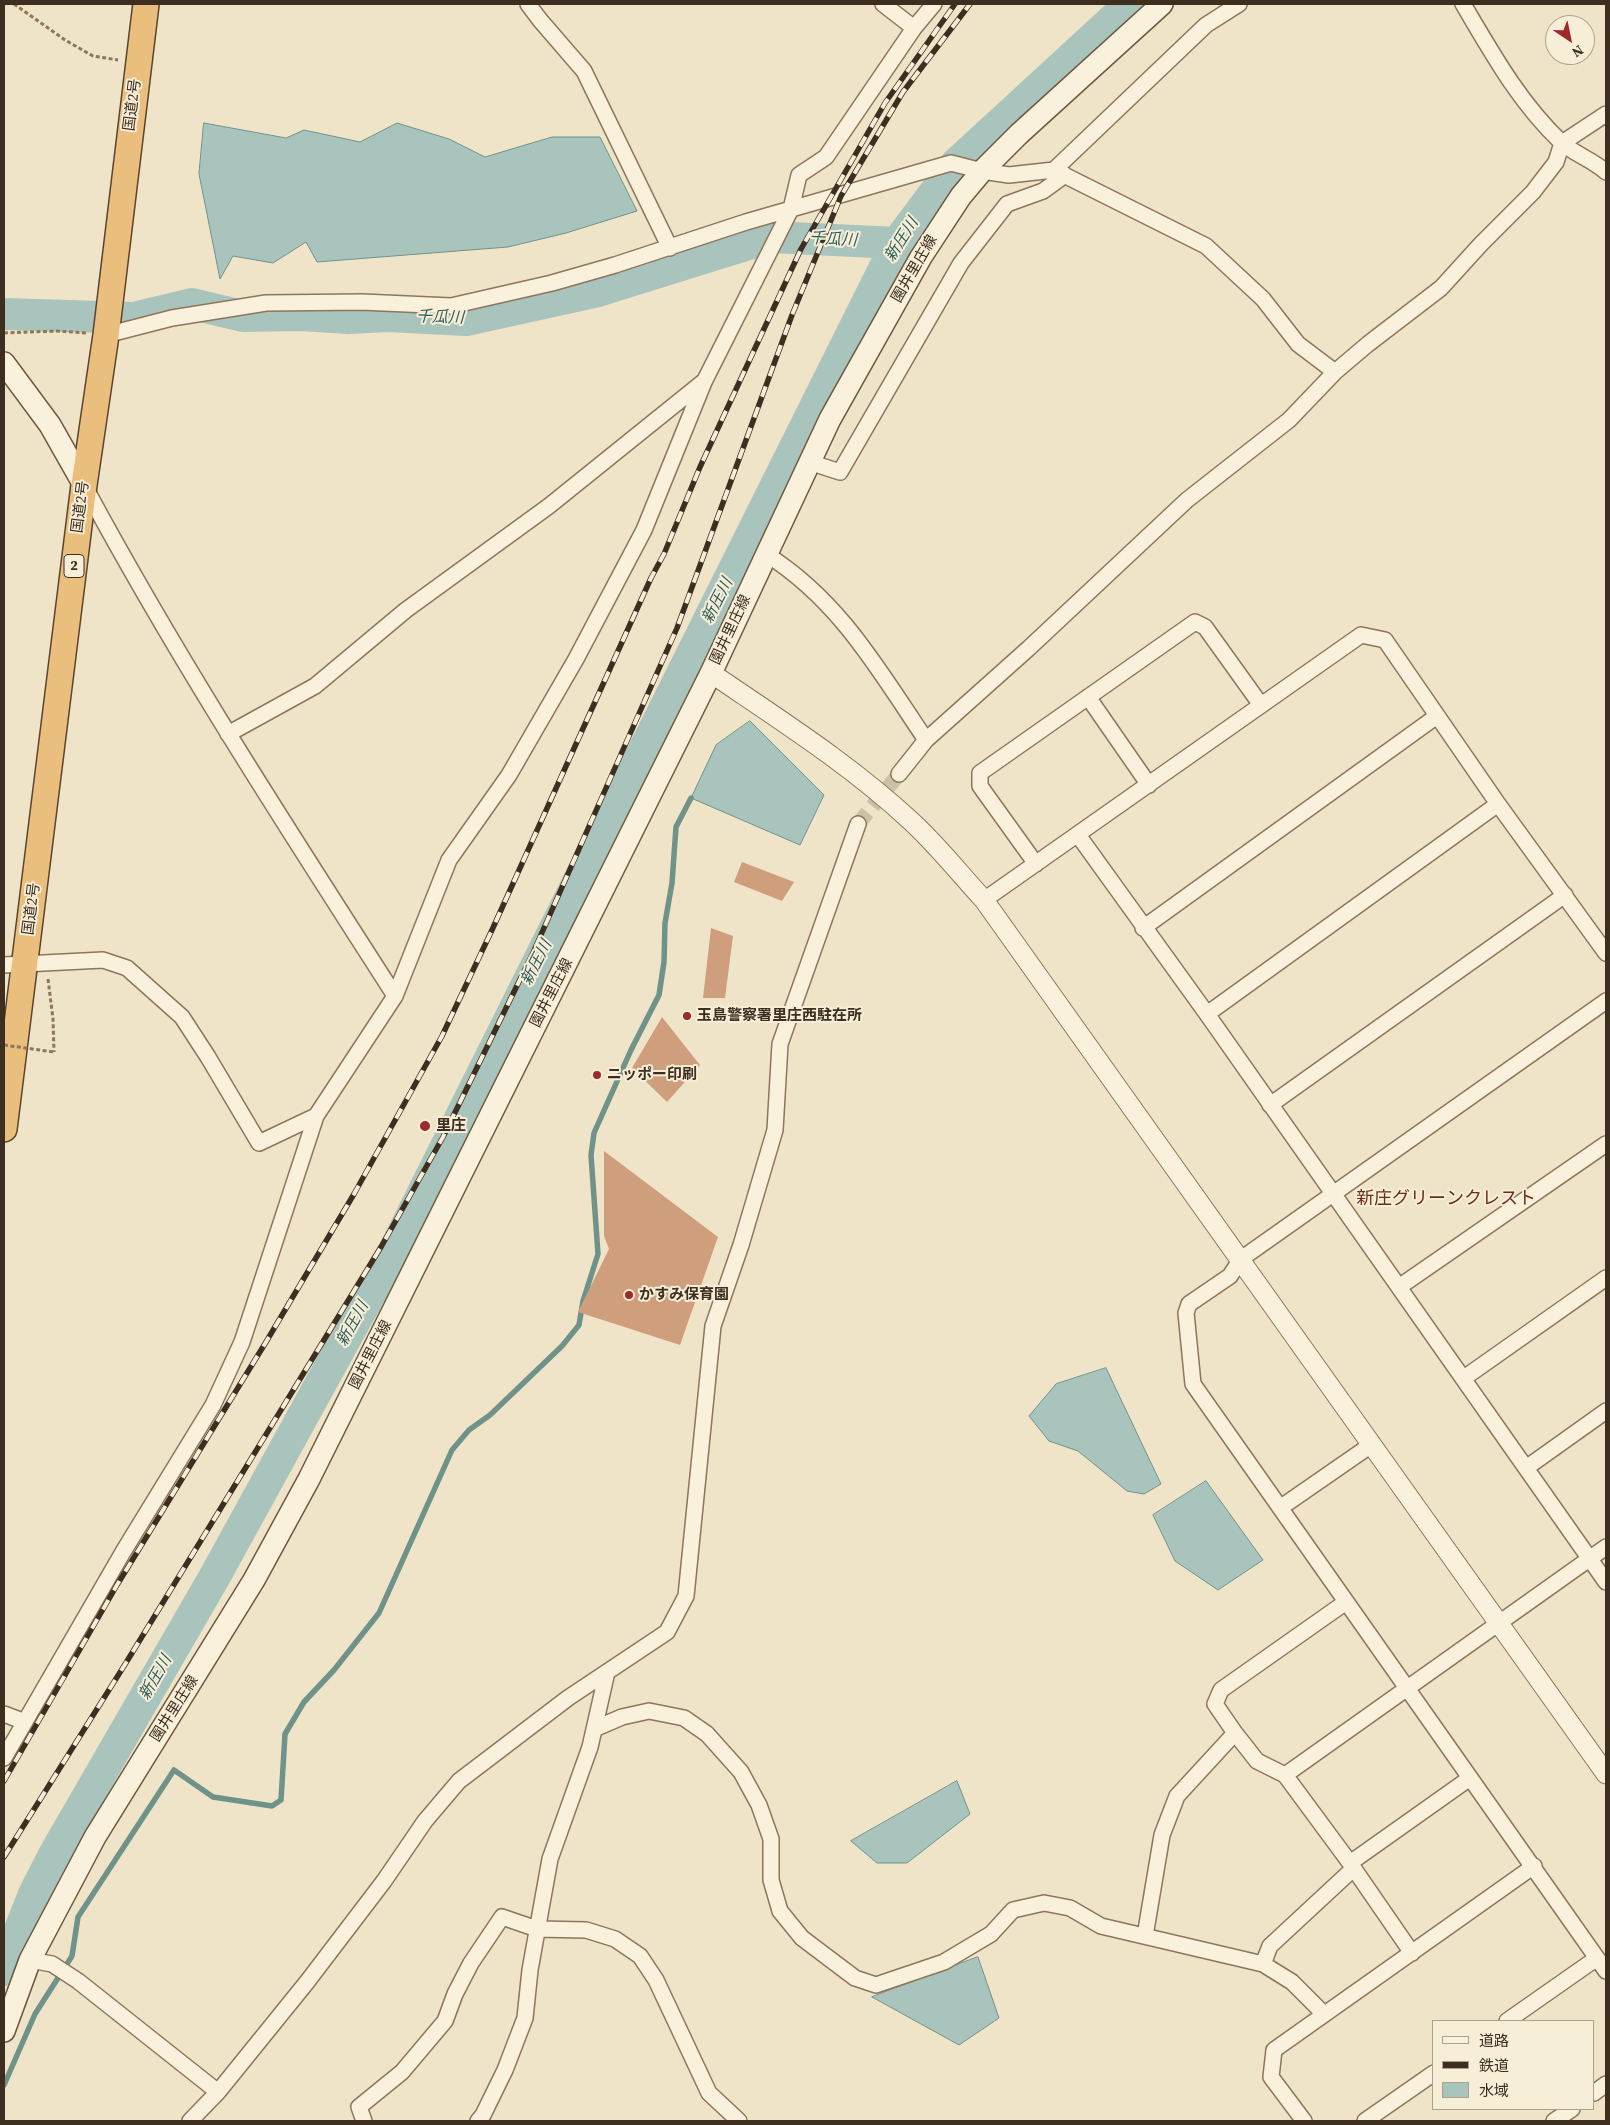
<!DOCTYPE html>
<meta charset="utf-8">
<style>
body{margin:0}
#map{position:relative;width:1610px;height:2125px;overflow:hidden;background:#f0e4c8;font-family:"Source Serif 4","Noto Sans JP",serif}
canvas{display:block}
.frame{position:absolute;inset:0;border:5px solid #3d2e20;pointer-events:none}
.legend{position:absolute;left:1432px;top:2020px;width:162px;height:90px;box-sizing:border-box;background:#f7eed8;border:1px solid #ada18e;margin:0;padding:6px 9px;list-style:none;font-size:15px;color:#3d2e20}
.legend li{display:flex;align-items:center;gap:10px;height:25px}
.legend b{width:25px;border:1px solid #ada18e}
.north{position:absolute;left:1545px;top:15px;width:50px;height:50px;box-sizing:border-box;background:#f7eed8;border:1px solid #ada18e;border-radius:50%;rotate:146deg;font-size:14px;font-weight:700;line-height:20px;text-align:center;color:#3d2e20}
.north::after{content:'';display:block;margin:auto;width:18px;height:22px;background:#9e2a2b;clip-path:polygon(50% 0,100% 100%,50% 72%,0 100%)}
</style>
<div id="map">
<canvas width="1610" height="2125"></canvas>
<div class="frame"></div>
<ul class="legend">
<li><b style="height:6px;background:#faf1dc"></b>道路</li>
<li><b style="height:6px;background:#3d2e20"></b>鉄道</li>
<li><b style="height:14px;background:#a9c4bc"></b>水域</li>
</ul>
<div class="north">N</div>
</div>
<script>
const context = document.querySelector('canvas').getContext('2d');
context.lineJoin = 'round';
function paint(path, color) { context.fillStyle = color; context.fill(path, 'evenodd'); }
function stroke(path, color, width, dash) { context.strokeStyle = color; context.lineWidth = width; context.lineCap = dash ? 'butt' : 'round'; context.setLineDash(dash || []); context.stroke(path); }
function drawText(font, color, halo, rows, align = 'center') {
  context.font = font + ' "Source Serif 4","Noto Sans JP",serif'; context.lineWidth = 4; context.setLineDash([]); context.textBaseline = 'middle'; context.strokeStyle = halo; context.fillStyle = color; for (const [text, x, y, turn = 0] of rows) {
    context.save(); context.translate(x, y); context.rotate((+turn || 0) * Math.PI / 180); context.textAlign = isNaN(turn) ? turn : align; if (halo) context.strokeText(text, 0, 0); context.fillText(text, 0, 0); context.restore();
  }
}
const water = new Path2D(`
 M204 123 286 138 304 130 360 142 397 123 449 139 485 157 552 137H600L637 211 566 233 508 247 317 262 306 242 273 263 233 256 220 279 199 174Z
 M750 721 824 795 800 845 691 798 716 745Z
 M1106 1368 1161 1484 1144 1494 1127 1491 1078 1451 1049 1441 1029 1416 1056 1384Z
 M1206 1481 1263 1560 1218 1590 1175 1561 1153 1515Z
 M957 1781 970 1814 907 1863H877L851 1841Z
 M978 1957 999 2018 959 2045 872 1997Z`);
const stream = new Path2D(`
 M4 2085 35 2014 72 1956 78 1917 174 1770 213 1797 272 1806 281 1800 285 1734 304 1702 334 1670 379 1613 452 1450 469 1430 490 1415 562 1346 579 1325 583 1301 598 1254 591 1155 594 1133 631 1050 659 995 664 962 665 923 672 883 676 827 691 798`);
const river = new Path2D(`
 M4 314 133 318 192 304 243 316 300 315 349 318 388 316 466 320 598 291 771 237 897 243
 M4 1970 34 1894 55 1853 215 1576 399 1241 897 243 956 164 1130 4`);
const building = new Path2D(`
 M742 862 794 882 782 901 734 882Z
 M711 928 733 936 725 998H703Z
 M662 1017 700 1065 667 1102 632 1068Z
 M604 1151 718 1237 680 1345 578 1312 609 1249 604 1236Z`);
const minorTunnel = new Path2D(`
 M858 824 899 774`);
const path = new Path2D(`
 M14 4 65 40 93 56 118 60
 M4 333 57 331 86 333
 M48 979 53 1019 54 1052`);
const minor = new Path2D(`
 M528 4 540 20 584 71 670 248
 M1239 4 1206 25 1054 170 1206 246 1263 299 1298 344 1335 372
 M1463 4C1492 53 1519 102 1561 142 1574 154 1593 160 1606 172
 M914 28 934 4
 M106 335 172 318 266 303 362 302 451 306 552 283 615 265 746 222 951 163 982 171 1009 175 1054 170
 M809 462 840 472 961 263 1007 204 1043 191 1065 175
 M85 487C179 662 288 829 395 996
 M766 554C840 601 878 669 926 740
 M1088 697 1149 785
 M228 734 315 686 406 610 549 506 703 382
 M899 774 926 740 1029 648 1187 500 1289 420 1335 372 1368 344 1441 288 1481 244 1533 192 1556 162 1562 143 1606 114
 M1078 835 1207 1014 1606 1582
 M1036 864 980 786V773L1195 622 1205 627 1261 705
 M984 900 1361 635 1385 640 1498 804 1606 953
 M1143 928 1437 716
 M4 965 103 960 127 968 182 1017 208 1057 259 1143 316 1116
 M1606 1001 1241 1259 1230 1276 1189 1304 1186 1313 1193 1384 1606 1971
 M1207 1014 1498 804
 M1270 1105 1565 895
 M1399 1287 1606 1144
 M1464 1378 1606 1278
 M1526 1468 1606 1411
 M1280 1508 1371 1445
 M4 1714 25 1722
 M594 1729 622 1717 649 1711 684 1718 707 1734 741 1772 759 1805 771 1839V1880L780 1911 802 1938 855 1978 876 1985 944 1962 991 1934 1013 1910 1044 1903 1070 1908 1101 1926 1263 1964 1292 1982 1324 2014
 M1235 1733 1215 1704 1221 1690 1346 1602
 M4 1758 123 1552 213 1405 242 1342 316 1116 395 996 449 860 509 775 576 659 644 530 704 382 791 209 799 175 826 157 914 28 883 4
 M1350 1863 1470 1778
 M1145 1936 1162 1835 1177 1796 1235 1733 1257 1761 1285 1775
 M1412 1953 1350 1863 1285 1775 1606 1547
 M30 1960 52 1964 78 1981 218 2092
 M1263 1964 1270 1946 1353 1869
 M1507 2021 1597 1958
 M1594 2093 1606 2084
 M190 2121 218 2092 307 1982 384 1881 425 1821 459 1781 568 1698 667 1632 686 1596 713 1326 741 1245 775 1130 780 1044 858 824
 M364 2121 359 2107 402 2072 445 2021 455 1994 471 1963 502 1917 537 1929 586 1930 615 1939 640 1956 656 1980 709 2093 739 2121
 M478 2121 483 2115 505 2070 525 2018 530 1970 550 1859 590 1747 607 1672
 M1304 2121 1271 2077 1274 2050 1534 1866
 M1365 2121 1434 2073
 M1554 2121 1572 2109`);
const tertiary = new Path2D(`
 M711 673C780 720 851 765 912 822 938 846 960 874 984 900L1606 1774`);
const secondary = new Path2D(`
 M4 363 50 425 84 485
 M4 2031 30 1960 95 1837 254 1580 309 1479 711 673 830 419 921 257 961 196 982 171 1019 134 1162 4`);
const trunk = new Path2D(`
 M4 1129 84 485 106 335 146 4`);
const rail = new Path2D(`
 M4 1781 117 1585 266 1342 354 1194 442 1036 492 930 651 578 664 554 700 467 801 249 885 103 955 4
 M4 1857 124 1666 381 1247 443 1137 532 955 677 628 792 315 841 196 903 92 970 4`);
const pathBridge = new Path2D(`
 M4 1045 54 1052`);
const markers = [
 [687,1016,5,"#9e2a2b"],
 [597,1075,5,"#9e2a2b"],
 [425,1126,6,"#9e2a2b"],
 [629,1295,5,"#9e2a2b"]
];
const shields = [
 [74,566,20]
];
const shieldNames = [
 ["2",74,566]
];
const streetNames = [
 ["国道2号",133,105,-83],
 ["園井里庄線",915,269,-60],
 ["国道2号",81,507,-83],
 ["園井里庄線",731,630,-65],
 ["国道2号",32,909,-83],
 ["園井里庄線",552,993,-63],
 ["園井里庄線",371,1355,-63],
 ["園井里庄線",175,1709,-58]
];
const poiNames = [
 ["玉島警察署里庄西駐在所",697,1016],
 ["ニッポー印刷",607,1075],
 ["里庄",436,1126],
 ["かすみ保育園",639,1295]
];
const waterNames = [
 ["千瓜川",833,240,3],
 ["新圧川",902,240,-58],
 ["千瓜川",440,318,2],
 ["新圧川",718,601,-63],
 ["新圧川",537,963,-63],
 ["新圧川",353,1324,-61],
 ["新圧川",156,1678,-60]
];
const quarterNames = [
 ["新庄グリーンクレスト",1446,1199]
];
paint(water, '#a9c4bc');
stroke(water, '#6f938a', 1);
stroke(stream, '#6f938a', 5.5);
stroke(river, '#a9c4bc', 32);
paint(building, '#cf9f7d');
stroke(minorTunnel, '#ccc0a6', 15, [15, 8]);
stroke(minor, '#8d765c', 18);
stroke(tertiary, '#8d765c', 21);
stroke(secondary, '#6f573f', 24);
stroke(trunk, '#5b4430', 28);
stroke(path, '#8d765c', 3, [4, 2.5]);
stroke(minor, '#faf1dc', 15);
stroke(tertiary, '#faf1dc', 19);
stroke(secondary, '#faf1dc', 21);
stroke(trunk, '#eabe7c', 25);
stroke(rail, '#3d2e20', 5.5);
stroke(rail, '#f7eed8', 4, [11]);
stroke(pathBridge, '#8d765c', 3, [4, 2.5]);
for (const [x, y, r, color] of markers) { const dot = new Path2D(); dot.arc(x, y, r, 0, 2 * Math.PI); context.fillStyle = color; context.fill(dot); stroke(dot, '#f7eed8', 2); }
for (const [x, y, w] of shields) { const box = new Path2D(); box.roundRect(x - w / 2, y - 11.5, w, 23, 4); context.fillStyle = '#f7eed8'; context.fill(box); stroke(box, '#3d2e20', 1); }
drawText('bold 14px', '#3d2e20', null, shieldNames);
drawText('15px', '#3d2e20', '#f7eed8', streetNames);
drawText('bold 15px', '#3d2e20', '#f7eed8', poiNames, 'left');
drawText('italic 16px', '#2f5d5a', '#f7eed8', waterNames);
drawText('18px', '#6b2e1e', '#f7eed8', quarterNames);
</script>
